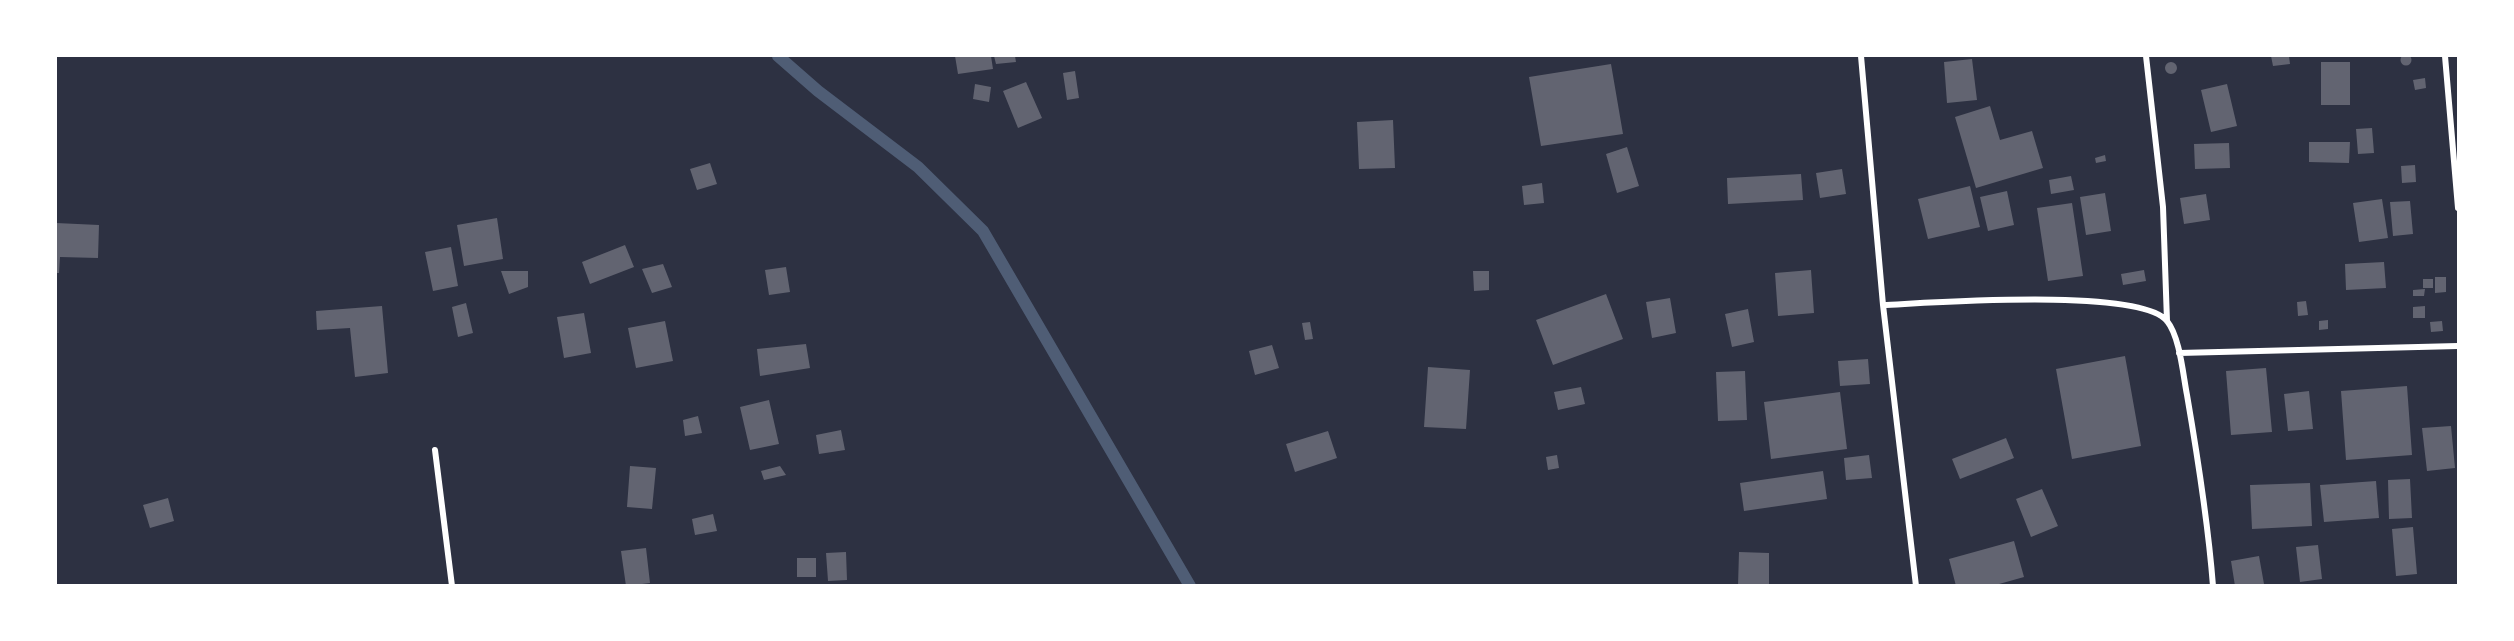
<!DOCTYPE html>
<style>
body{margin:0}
#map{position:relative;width:2514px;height:641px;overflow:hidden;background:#2d3142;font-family:Cabin,sans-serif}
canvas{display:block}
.frame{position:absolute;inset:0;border:57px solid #fff;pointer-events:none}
</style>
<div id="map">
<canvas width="2514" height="641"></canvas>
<div class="frame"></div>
</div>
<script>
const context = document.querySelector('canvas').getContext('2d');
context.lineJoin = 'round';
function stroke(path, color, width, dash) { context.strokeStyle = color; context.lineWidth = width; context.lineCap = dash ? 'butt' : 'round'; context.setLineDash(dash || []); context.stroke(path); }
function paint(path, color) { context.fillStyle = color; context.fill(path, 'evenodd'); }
const stream = new Path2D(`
 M778 56 818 91 918 167 983 231 1190 586`);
const building = new Path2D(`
 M2400.5 60a5.5 5.5 0 1 1 11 0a5.5 5.5 0 1 1-11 0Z
 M955 56H991L993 69 958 74Z
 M994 56H1015L1016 62 996 64Z
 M2271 56H2289L2290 64 2273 66Z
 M1972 59 1977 100 1947 103 1944 62Z
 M2165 68a6 6 0 1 1 12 0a6 6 0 1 1-12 0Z
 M2321 62H2350V105H2321Z
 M1611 64 1623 134 1541 146 1529 77Z
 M1075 71 1079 98 1067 100 1063 73Z
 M2425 78 2426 88 2415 90 2413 80Z
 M1026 82 1042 118 1018 128 1003 91Z
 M975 84 991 87 989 102 973 99Z
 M2227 84 2237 126 2211 132 2201 90Z
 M1990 106 2000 140 2032 131 2043 168 1976 188 1955 117Z
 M1393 120 1395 168 1359 169 1357 122Z
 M2372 128 2374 153 2358 154 2356 129Z
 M2309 142H2350L2349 163 2309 162Z
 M2229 143 2230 168 2195 169 2194 144Z
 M1627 147 1639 186 1617 193 1606 154Z
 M2105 155 2106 161 2096 163 2095 158Z
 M710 163 717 184 697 190 690 169Z
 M2415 165 2416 182 2402 183 2401 166Z
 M1842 169 1846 194 1820 198 1816 173Z
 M1801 174 1803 200 1728 204 1727 178Z
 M2071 176 2074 190 2051 194 2049 180Z
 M1542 183 1544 203 1524 205 1522 186Z
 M1970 186 1980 227 1928 239 1918 199Z
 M2007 191 2014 225 1988 231 1980 197Z
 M2105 193 2111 231 2086 235 2080 197Z
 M2206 194 2210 220 2184 224 2180 198Z
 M2382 199 2388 238 2359 242 2353 203Z
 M2410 201 2413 234 2393 236 2390 202Z
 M2072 203 2083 276 2048 281 2037 208Z
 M497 218 503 259 464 266 457 225Z
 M56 223 99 225 98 258 60 257 59 273H56Z
 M625 245 634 267 590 284 582 262Z
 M451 247 458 286 433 291 425 252Z
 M2384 262 2386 288 2346 290 2345 264Z
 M663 264 672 287 652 293 642 269Z
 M786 267 790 292 769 295 765 270Z
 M1811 270 1814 313 1778 316 1775 273Z
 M2144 270 2146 281 2123 285 2121 274Z
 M501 271H528V287L509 294Z
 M1473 271H1489V290L1474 291Z
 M2435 277H2446V292L2435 293Z
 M2423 279H2433V288H2423Z
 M2425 289 2424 296H2413V290Z
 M1606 294 1623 339 1553 365 1536 320Z
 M1670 298 1676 333 1652 338 1646 302Z
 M2306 301 2308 315 2298 316 2297 302Z
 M466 303 473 333 458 337 452 307Z
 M382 306 388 373 355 377 350 328 317 330 316 311Z
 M2425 306V318H2413V307Z
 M1748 309 1754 342 1732 347 1725 314Z
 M584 313 591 353 564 358 557 317Z
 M2328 320V329L2319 330V321Z
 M665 321 673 361 636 368 628 328Z
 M2442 321 2443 331 2431 332 2430 322Z
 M1310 322 1313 339 1305 340 1302 323Z
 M806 344 810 368 760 376 757 349Z
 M1272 345 1279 368 1255 375 1249 351Z
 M2125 356 2141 446 2072 459 2056 369Z
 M1868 359 1870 384 1840 386 1838 361Z
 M1428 367 1470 370 1466 429 1424 427Z
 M2266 368 2272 432 2231 435 2226 371Z
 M1745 371 1747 420 1718 421 1716 372Z
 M2407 386 2412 455 2346 460 2341 391Z
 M1581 387 1585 404 1558 410 1554 392Z
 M2309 391 2313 429 2288 431 2284 394Z
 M1840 392 1847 449 1771 459 1764 402Z
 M769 400 779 444 750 450 740 407Z
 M698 416 702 433 685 436 683 420Z
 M2451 426 2455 468 2427 471 2422 428Z
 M841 430 845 450 819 454 816 435Z
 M1328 431 1337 458 1295 472 1286 444Z
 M2006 438 2014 458 1960 479 1952 459Z
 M1557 455 1559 468 1548 470 1546 457Z
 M1869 455 1872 478 1846 480 1844 458Z
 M630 466 656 468 652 509 627 507Z
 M780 466 786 475 764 480 761 471Z
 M1823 471 1827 499 1744 511 1740 483Z
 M2410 479 2412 518 2389 519 2388 480Z
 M2376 481 2379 518 2324 522 2320 485Z
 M2310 483 2312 526 2252 529 2250 485Z
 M2042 489 2058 526 2031 537 2016 499Z
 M168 498 174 521 150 528 143 505Z
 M713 514 717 531 695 535 692 519Z
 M2413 527 2417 574 2396 576 2392 529Z
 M2014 541 2024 577 1992 586H1956L1949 559Z
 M2318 545 2322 579 2300 582 2296 547Z
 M646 548 650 583 626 586 621 551Z
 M846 552 847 580 828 581 826 553Z
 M1739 552 1769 553V586H1738Z
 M2259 556 2264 584 2235 586 2231 561Z
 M797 558H816V577H797Z`);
const minor = new Path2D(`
 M1861 56 1883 305 1916 586
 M2146 56 2163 207 2167 321
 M2445 56 2458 208
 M1883 305C1930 303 2140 287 2167 321 2180 337 2183 375 2187 395 2198 459 2208 521 2213 586
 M2179 353 2458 346
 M435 450 452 586`);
stroke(stream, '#4f5d75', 12);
paint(building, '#626471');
stroke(minor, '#fff', 6);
</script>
